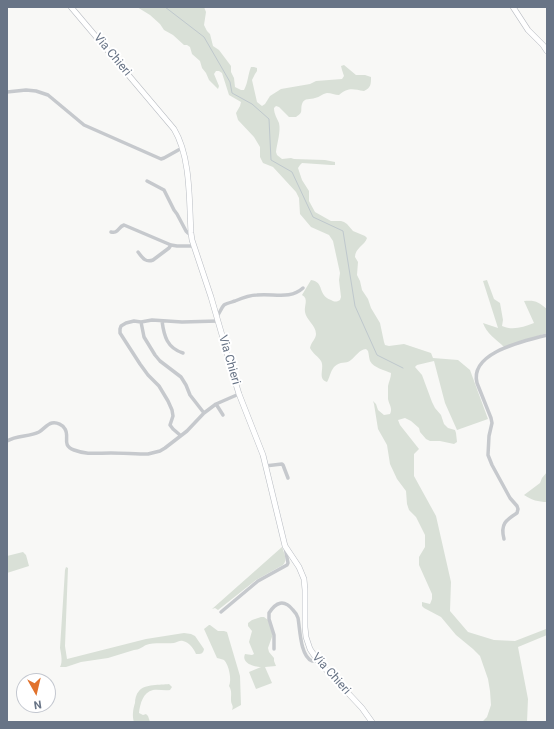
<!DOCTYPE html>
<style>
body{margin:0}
#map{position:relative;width:554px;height:729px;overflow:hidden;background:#f8f8f6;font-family:Roboto,sans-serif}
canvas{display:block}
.frame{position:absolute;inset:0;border:8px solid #687486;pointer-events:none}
.north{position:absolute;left:16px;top:673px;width:40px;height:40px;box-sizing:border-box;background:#fff;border:1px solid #c3c7cf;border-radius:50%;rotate:172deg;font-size:11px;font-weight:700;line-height:16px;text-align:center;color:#687486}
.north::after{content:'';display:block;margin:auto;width:14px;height:18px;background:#e1722d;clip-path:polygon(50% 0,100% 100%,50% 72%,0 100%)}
</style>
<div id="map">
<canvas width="554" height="729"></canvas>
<div class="frame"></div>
<div class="north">N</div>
</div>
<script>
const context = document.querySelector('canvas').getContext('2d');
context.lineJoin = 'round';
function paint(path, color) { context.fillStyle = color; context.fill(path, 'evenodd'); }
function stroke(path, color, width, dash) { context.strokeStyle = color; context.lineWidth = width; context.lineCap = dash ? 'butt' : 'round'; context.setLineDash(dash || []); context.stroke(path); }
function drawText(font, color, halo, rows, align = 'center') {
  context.font = font + ' Roboto,sans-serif'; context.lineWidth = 4; context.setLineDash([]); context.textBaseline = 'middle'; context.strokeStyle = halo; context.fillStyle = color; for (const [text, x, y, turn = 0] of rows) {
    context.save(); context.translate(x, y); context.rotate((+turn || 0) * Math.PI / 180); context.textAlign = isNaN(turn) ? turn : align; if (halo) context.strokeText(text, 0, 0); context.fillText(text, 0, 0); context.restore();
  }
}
const green = new Path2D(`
 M137 7H204L206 12 204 25 207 31 210 34 213 46 219 50 231 66V72L234 78 235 87 241 90H244C248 83 248 74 251 67H254L257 68V71L255 74 252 80 257 102 262 106 265 104 270 96 281 89 310 84 316 81 342 79 344 76 342 70 341 66 344 65 356 75H365L371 77C371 84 371 88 364 91 353 89 348 87 339 95 335 95 331 93 327 93 322 94 320 97 315 98 311 100 304 97 302 104 300 111 304 112 296 117H289L279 107 276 106 274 108C274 114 277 118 279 123 281 132 277 143 276 152L277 155 282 159 291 158 294 159 325 160 335 162V165H331L302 163 300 165 298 168 302 180 309 191V201L315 212 331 221H341L344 222 347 224 353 231 365 236 367 238C365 245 355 248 355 257L358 262 357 275 360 281 362 290 368 299 371 308 380 323 384 342 385 345 389 346 404 344 431 353 433 358 458 360 470 370 488 419 457 430 445 403 434 361 417 365 415 367 422 375 432 402 435 408 441 415 444 424 448 428 455 430 456 433 457 442 454 444 440 441H430L426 439 420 432 419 428 411 421 405 418 398 420 400 425 419 449 414 454V476L436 516 451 582 450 611 468 632 494 640 515 641 546 629 547 635 518 647 528 699 527 722H494L490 721V722H482L487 717 491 705 490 691 488 679 480 656 473 649 456 635 441 617 424 608 422 606V602L430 604 432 599V594L419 565V557L425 547V535L416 517 409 510 407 504 406 491 397 479 390 464 387 445 378 429 374 404 373 401 376 404 378 410 384 415 390 414C393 408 389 405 388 399 388 395 388 389 388 386 389 381 391 378 391 373 384 370 374 368 370 361 369 358 369 355 368 351L366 349C359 350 356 356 351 360 345 365 341 360 334 367 330 372 330 377 327 382 317 379 325 368 321 361 318 356 313 354 310 348 311 342 316 339 316 334 316 325 306 320 305 312 304 305 309 299 302 295L311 280C325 282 317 295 331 300 335 302 336 302 340 300L341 297 339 280 340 273 333 241 329 235 311 227 300 214 299 198 296 192 273 167 263 163 260 157V147L254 137 238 120 236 113 240 106 241 102 229 95 222 73 219 71H216L214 74 219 86 218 89 209 80 206 73 202 68 200 61 192 54 190 47 187 45H184L173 35 164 30 160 24 150 15Z
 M487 280 494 299 500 303 503 320 502 326C513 331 523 327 534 323L524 301C536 300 538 302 547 309V333L504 347C497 340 486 333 483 323L498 328 483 281Z
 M547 472V502C538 502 532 500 524 495L540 483 542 478Z
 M282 547C284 553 288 560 283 565L256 580 218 610 215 608 212 609Z
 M23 552 26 555 29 566 7 573V556Z
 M66 567 68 568 65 646 67 659 146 639 184 633 191 634 195 636 204 649C203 654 201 654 196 654 194 649 189 642 183 641 180 640 178 642 174 643 165 644 155 642 146 645 142 647 139 650 134 650L108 658 81 662 66 667H60C63 662 61 654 60 648L65 570Z
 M261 617H264L268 620 273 634 268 648 269 652 274 658V661L276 666 265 667 272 683 256 689 249 672 261 667C254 667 241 663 245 654L252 655 254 654 249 642 252 631 248 626V623L252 620Z
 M209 625H210L218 631H224L227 632 240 676 241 705 232 710C234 705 231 705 231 700 231 694 232 691 229 686 232 680 229 665 224 660 222 659 220 659 217 658L204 629Z
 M169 684 172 687 170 690C164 691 159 689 153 690 143 692 140 704 139 713L143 715 146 714 148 716 150 722H134C132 716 133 709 135 703 135 699 136 694 139 691 144 684 161 685 169 684Z`);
const stream = new Path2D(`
 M165 7 204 37 230 82 232 93 252 104 269 119 271 160 292 172 313 217 343 231 355 306 377 355 403 368`);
const street = new Path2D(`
 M7 92 26 90 36 91 48 95 84 125 161 159 164 158 182 148
 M147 181 164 190 174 210 177 214 186 231 188 233H191
 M111 232C118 234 118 227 124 225L171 245 177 246H194
 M138 252C142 257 145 263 153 260L169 248 171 245
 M217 316C220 313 221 308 224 305 227 303 232 302 235 301 242 298 250 295 257 295 273 293 290 300 303 288
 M162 321C164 336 167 348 183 353
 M141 322 144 337 155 355 160 361 181 377 186 385 190 395 204 413
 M216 404 223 415
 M180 435 173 429 170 425 173 416 172 410 168 401 159 386 148 375 140 364 120 333V329L121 326 126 323 134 321 141 322 152 320 182 322 218 321
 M7 441C17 435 29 437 39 432 44 429 47 424 52 423 57 422 63 425 65 429 70 437 61 445 74 450 87 455 97 453 111 453 123 453 136 454 148 454L160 451 165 448 187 431 204 413 216 404 239 394
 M265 466 282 464 283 465 288 478
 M504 539C500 524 506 520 517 513L518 509 517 506 510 498 492 465 488 455 489 436 492 423 491 418 477 383C469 352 525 341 547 335
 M221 612 258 581 287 565 288 563 285 547
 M274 649V635L269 619V613C276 602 284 599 293 610 295 612 297 615 298 618 300 628 300 656 312 661L316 660`);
const secondary = new Path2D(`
 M71 7 174 129C191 157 189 201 191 233L192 240 211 297 222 335 230 365 239 394 263 455 285 546 299 567 304 579 305 590V627L306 637 310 649 318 661 362 708 372 722
 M513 7 528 30 543 45 547 51`);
const streetNames = [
 ["Via Chieri",112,55,50],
 ["Via Chieri",229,360,74],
 ["Via Chieri",331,674,48]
];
paint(green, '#d9e0d7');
stroke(stream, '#bfc8cd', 1);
stroke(secondary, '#b8bcc2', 6);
stroke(street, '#c6c9cd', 3.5);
stroke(secondary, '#fff', 5);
drawText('12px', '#687486', '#fff', streetNames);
</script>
